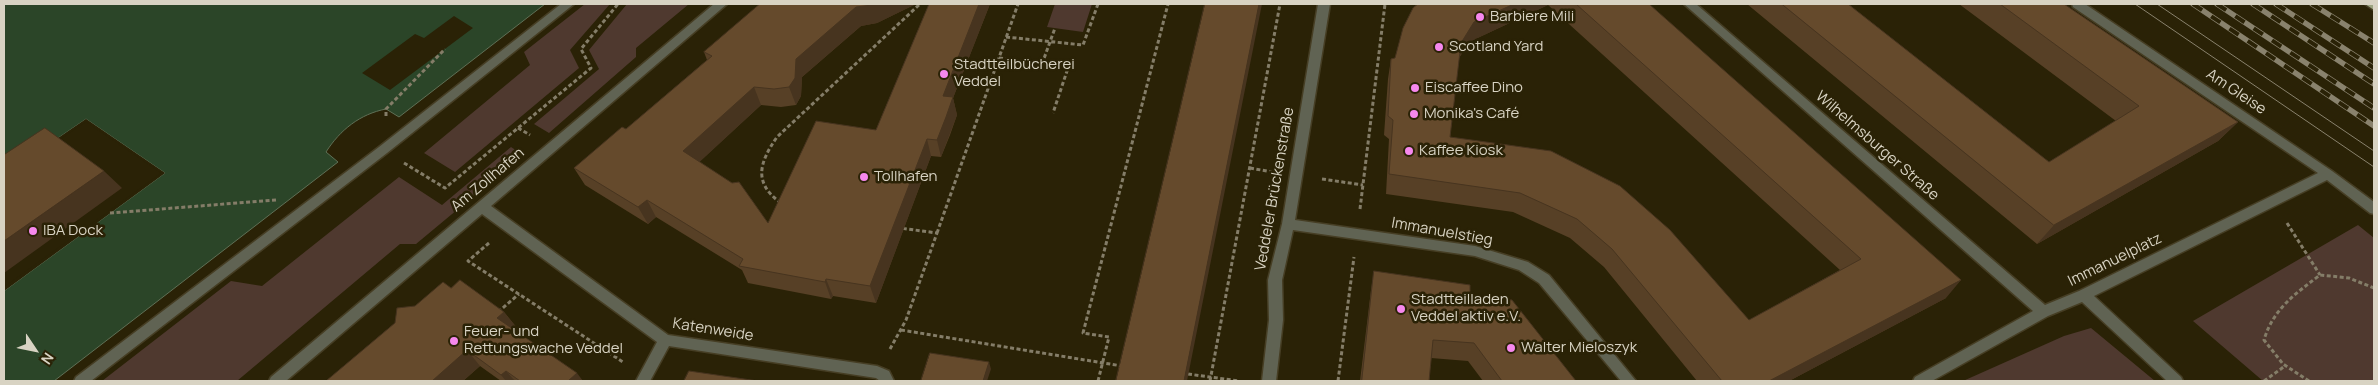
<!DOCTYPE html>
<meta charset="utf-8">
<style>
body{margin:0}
#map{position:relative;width:2378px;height:385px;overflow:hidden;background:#2a2206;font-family:Manrope,sans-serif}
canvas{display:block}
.frame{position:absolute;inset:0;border:5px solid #d8d3c3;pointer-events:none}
.north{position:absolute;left:10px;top:325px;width:50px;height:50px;-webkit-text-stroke:4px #2a2206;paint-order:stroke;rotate:124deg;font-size:14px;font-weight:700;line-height:20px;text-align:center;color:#d8d3c3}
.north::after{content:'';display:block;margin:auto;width:18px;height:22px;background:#d8d3c3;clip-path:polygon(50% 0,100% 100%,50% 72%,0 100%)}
</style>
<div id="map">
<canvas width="2378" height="385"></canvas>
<div class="frame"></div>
<div class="north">N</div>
</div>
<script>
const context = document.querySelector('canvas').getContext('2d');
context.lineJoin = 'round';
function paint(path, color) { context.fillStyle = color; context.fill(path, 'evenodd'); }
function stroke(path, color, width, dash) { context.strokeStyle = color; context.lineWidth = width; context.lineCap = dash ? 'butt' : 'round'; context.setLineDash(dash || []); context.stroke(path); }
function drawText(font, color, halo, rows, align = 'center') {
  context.font = font + ' Manrope,sans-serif'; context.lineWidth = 5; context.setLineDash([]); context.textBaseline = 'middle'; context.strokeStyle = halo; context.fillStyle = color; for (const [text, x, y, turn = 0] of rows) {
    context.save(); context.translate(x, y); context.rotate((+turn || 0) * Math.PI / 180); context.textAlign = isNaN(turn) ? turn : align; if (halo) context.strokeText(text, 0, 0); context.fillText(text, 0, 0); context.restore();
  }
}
const green = new Path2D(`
 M585 4H610L570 50 579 68 455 172 424 153 530 65 524 52Z
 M627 4H689L636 48V57L549 133 534 124 599 69 589 50Z
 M1055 4H1092L1083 32 1047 27Z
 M511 147 523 155 416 244H400L237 381H102L231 281 262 286 399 177 442 205Z
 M2358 225 2374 238V381H2263L2193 321Z
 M2091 328 2155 381H1963L2064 336Z`);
const water = new Path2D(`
 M4 4H545L399 117 386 109C360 114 340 130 326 152L338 162 54 381H4V291L165 173 86 119 4 175Z`);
const pier = new Path2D(`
 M454 16 473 28 390 90 362 73 415 34 424 38Z
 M86 119 165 173 4 291V287L161 173 86 122 4 177V175Z`);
const path = new Path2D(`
 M1006 37 1083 45 1098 4
 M999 58 1068 68 1053 113
 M1042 64 1055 28
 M386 116V109L445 49
 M518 128 530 135
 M404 163 445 188 591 68 581 49 618 4
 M1250 168 1272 172
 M1322 179 1363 185
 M781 203C753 183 759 163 777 137L920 4
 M1360 209 1385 4
 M110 213 276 200
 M2287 223 2320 275
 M937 233 1018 4
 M489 243 468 261 623 362
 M498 312 519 294
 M901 330 1122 366
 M890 349 906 320 937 233 900 228
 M1188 374 1239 381
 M1098 381 1109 337 1083 333 1168 4
 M1210 381 1280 4
 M1338 381 1354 257
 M2264 381 2285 366
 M2309 381 2283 364 2264 340C2273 309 2295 294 2320 275L2349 278 2374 288`);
const minor = new Path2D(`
 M561 4H574L387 153 91 381H74L76 377 379 147Z
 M714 4H727L491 206 668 335 877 366 889 371 894 381H880L876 378 669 346 650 381H636L657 342 482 214 286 381H269L271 377Z
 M1318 4H1330L1295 220 1475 246 1528 262 1549 275 1636 381H1621L1539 283 1519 270 1475 256 1293 230 1282 280 1283 320 1276 381H1262L1269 320 1268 280 1282 224Z
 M1684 4H1696L2045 305 2079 291 2318 173 2073 7 2072 4H2085L2332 171 2374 202V214L2370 213 2327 180 2094 296 2181 377 2183 381H2167L2082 302 2048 316 1932 381H1913L1915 377 2033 311Z`);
const major = new Path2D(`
 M2365 4H2374V10Z`);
const tram = new Path2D(`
 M2135 4 2374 167
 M2157 4 2374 151`);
const rail = new Path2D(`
 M2193 4 2374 126
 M2217 4 2374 108
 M2253 4 2374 84
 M2276 4 2374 68
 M2312 4 2374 43`);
const wall = new Path2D(`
 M760 4H916L877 23 861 26 802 77 801 96 796 105 781 107 761 105 699 162 768 223 876 130 929 4H990L953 98 957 115 950 135 941 157 931 156 876 303 833 296 831 299 748 283 742 270 656 217 648 224 585 185 574 168 626 129 707 60 704 52Z
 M1418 4H1649L1946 298 1789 381H1697L1604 267 1570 238 1513 212 1386 194 1389 139 1384 135 1388 79 1391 59 1395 58ZM1548 5 1840 270 1749 320 1450 137 1459 58 1469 42Z
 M1747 4H1848L2049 162 2116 121 1959 4H2064L2238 122 2218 141 2037 244Z
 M1374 271 1470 294 1576 381H1483L1468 361 1431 358 1429 381H1360L1371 290Z
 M415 306 504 312 517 328 515 330 583 381H501L480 366 463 381H326Z`);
const shadedWall = new Path2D(`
 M874 4H916L877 23 861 26 802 77 801 96 796 105 789 87 796 59 856 7Z
 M979 4H990L953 98 957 115 941 157 937 140 943 96Z
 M1259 4H1262L1187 381H1184Z
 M1514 4H1549L1548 5 1469 42 1456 63 1461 43 1474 22Z
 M754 87 761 105 692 169 683 151Z
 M2238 122 2218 141 2037 244 2054 225Z
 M927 139 931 156 876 303 870 286Z
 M104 171 122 188 4 273V241Z
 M647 200 656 217 648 224 638 207Z
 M826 279 833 296 831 299 825 282Z
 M1961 280 1946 298 1789 381H1769Z
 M504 312 517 328 510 334 497 318Z
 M467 350 480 366 463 381H432Z
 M989 362 991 369 987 381H983Z
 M506 371 515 381H506L501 375Z
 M577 373 583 381H568Z`);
const building = new Path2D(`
 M760 4H874L872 5 856 7 796 59 795 78 789 87 774 89 754 87 683 151 732 183 739 182 768 223 816 121 876 130 929 4H979L943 96 953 97 946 117 937 140 927 139 870 286 826 279 825 282 739 266 743 259 647 200 638 207 574 168 622 127 626 129 712 56 704 52Z
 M1205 4H1259L1184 381H1116Z
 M1418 4H1514L1474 22 1461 43 1450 137 1551 151 1620 186 1670 230 1749 320 1861 259 1576 4H1649L1961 280 1769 381H1722L1612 249 1577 219 1520 193 1389 174 1393 120 1388 116 1391 59 1395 58 1403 28 1413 8Z
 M1782 4H1848L2049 162 2139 106 2000 4H2064L2238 122 2054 225Z
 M45 128 104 171 4 241V155Z
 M1374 271 1470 285V294L1512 300 1576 381H1502L1474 343 1433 340 1429 381H1362Z
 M460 280 504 312 497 318 577 373 568 381H520L506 371 501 375 467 350 432 381H326L395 323 397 308 415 306 443 282 451 288Z
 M930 353 989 362 983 381H921Z
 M689 371 758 381H684Z`);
const markers = [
 [1480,17,5,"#f688ed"],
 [1439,47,5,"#f688ed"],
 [944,74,5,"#f688ed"],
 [1415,88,5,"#f688ed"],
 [1414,114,5,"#f688ed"],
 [1409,151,5,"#f688ed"],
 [864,177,5,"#f688ed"],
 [33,231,5,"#f688ed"],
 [1401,309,5,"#f688ed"],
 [454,341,5,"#f688ed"],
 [1511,348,5,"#f688ed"]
];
const poiNames = [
 ["Barbiere Mili",1490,17],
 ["Scotland Yard",1449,47],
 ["Stadtteilbücherei",954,65],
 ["Veddel",954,82],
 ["Eiscaffee Dino",1425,88],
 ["Monika's Café",1424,114],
 ["Kaffee Kiosk",1419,151],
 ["Tollhafen",874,177],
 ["IBA Dock",43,231],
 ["Stadtteilladen",1411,300],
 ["Veddel aktiv e.V.",1411,317],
 ["Feuer- und",464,332],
 ["Rettungswache Veddel",464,349],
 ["Walter Mieloszyk",1521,348]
];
const streetNames = [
 ["Am Gleise",2236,92,34],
 ["Wilhelmsburger Straße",1877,146,41],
 ["Am Zollhafen",488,180,-40],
 ["Veddeler Brückenstraße",1275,189,-80],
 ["Immanuelstieg",1442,232,10],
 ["Immanuelplatz",2115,260,-26],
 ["Katenweide",713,330,9]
];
paint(green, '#4f392f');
paint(water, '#2b4528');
stroke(water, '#5f7056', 1);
paint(pier, '#2a2206');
stroke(minor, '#463e24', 3);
stroke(major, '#463e24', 3);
stroke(path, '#847d68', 3, [4, 2.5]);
paint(minor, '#606353');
paint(major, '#9ca481');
stroke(tram, '#89826d', 1);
stroke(rail, '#89826d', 5.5);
stroke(rail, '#2a2206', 4, [11]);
paint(wall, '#574026');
paint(shadedWall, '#47341f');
paint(building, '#654a2c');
stroke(building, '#47341f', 1);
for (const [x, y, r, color] of markers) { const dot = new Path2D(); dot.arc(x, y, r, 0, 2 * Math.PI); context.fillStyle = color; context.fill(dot); stroke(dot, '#2a2206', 2); }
drawText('15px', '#d8d3c3', '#2a2206', poiNames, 'left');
drawText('15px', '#d8d3c3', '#2a2206', streetNames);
</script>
